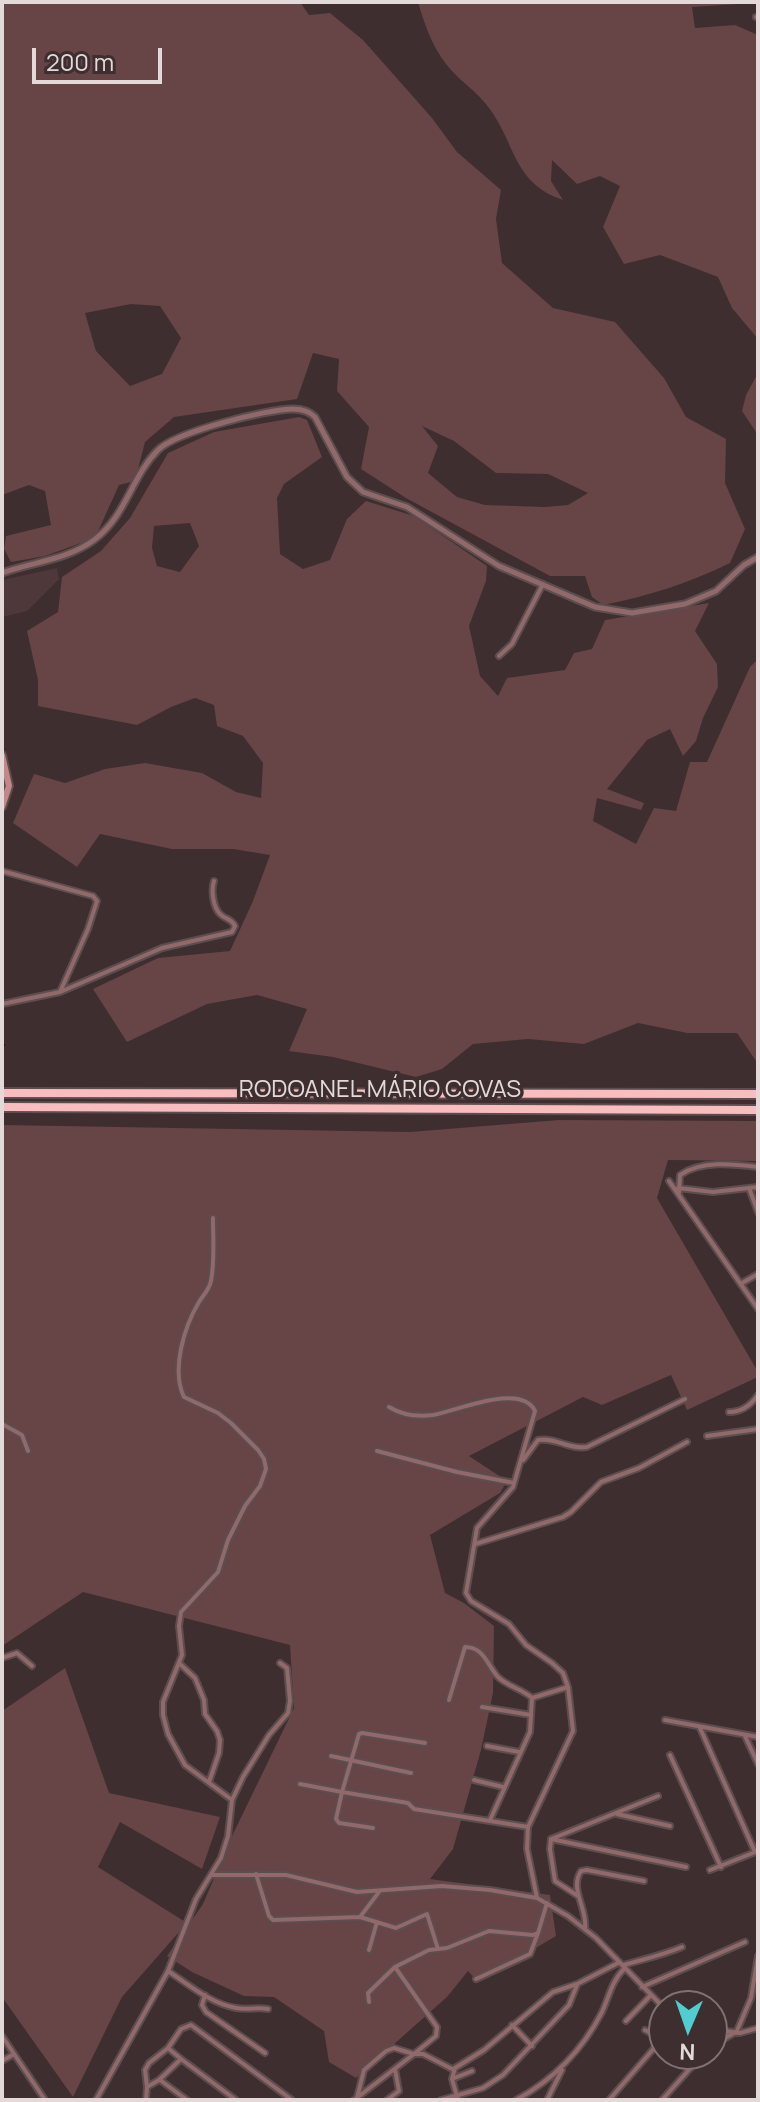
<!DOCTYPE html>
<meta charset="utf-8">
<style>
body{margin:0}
#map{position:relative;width:760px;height:2102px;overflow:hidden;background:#3e2e2f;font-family:Manrope,sans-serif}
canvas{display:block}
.frame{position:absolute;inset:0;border:4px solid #e4d9d9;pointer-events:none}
.north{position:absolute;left:648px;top:1990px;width:80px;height:80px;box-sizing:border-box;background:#3e2e2f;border:2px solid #807273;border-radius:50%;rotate:182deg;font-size:22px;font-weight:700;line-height:32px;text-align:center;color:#e4d9d9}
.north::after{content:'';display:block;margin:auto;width:28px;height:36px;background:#52cdcf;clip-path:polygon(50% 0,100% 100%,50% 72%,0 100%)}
.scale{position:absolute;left:32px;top:48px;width:130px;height:36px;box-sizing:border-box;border:4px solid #e4d9d9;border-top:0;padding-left:10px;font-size:24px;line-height:28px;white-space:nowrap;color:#e4d9d9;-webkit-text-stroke:6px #3e2e2f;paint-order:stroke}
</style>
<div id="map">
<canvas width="760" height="2102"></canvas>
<div class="frame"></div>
<div class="north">N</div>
<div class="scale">200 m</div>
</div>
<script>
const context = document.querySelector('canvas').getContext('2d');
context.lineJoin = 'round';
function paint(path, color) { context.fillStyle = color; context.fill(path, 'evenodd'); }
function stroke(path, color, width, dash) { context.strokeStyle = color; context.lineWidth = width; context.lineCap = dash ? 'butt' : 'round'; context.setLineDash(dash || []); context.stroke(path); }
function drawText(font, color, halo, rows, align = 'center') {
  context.font = font + ' Manrope,sans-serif'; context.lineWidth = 7; context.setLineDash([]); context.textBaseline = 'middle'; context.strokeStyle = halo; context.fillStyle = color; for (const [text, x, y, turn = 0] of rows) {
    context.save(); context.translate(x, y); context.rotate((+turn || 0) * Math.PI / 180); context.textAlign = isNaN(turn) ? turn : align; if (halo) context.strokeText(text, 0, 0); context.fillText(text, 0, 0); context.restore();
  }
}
const built = new Path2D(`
 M57 568 59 579 27 611 2 617V580Z`);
const green = new Path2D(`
 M2 2H300L309 15 330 13 363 40 432 118 457 152 501 190 496 219 502 263 553 308 615 322 664 378 686 417 726 439 725 483 745 529 730 563C689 583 649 596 603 605L592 597 585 576H550L406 498 361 469 369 427 337 391 339 359 313 353 297 399 174 417 145 442 135 481 119 485 95 538 45 556 11 562 4 549 6 536 51 525 45 491 29 485 2 495ZM131 304 160 306 181 338 162 374 130 386 96 351 85 313ZM422 426 454 441 496 473 548 474 588 493 568 505 545 507 485 505 457 497 428 473 438 446Z
 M418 2H739V4L692 7 695 28 735 25 758 35V339L732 308 718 277 660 255 624 264 603 227 620 186 600 176 577 184 552 160 551 181 563 200C513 183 516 144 489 108 477 91 458 80 446 64 432 46 424 23 418 2Z
 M758 373V435L742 411 746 395Z
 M299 417 307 420 322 457 284 484 277 498 280 554 303 569 330 560 347 519 366 501 414 516 487 566 486 581 469 626 480 676 498 696 507 678 565 670 574 653 592 649 605 620 709 603 695 631 717 664 718 687 703 718 696 741 683 756 670 729 647 740 607 789 644 803 641 810 597 798 593 821 636 844 654 808 676 811 690 762H707L750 667 758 659V1064L737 1033H687L638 1023 584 1044 528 1039 473 1044 442 1069 416 1077 333 1057 289 1051 307 1009 257 995 207 1004 127 1042 93 989 158 958 230 951 253 901 270 855 233 849H172L100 834 77 867 13 823 34 774 65 783 105 769 145 763 202 773 236 792 261 798 263 763 243 736 217 726 214 705 195 698 171 707 137 725 38 706V680L27 631 58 612 62 577 101 551 130 518 168 453 214 432ZM190 523 199 546 180 572 157 566 152 548 154 526Z
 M559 1120 758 1121V1161L668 1160 657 1198 758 1372V1377L687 1410 671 1375 602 1405 583 1397 469 1456 507 1481 500 1493 430 1535 445 1593 464 1603 494 1626 493 1693 481 1750 453 1849 430 1879 550 1895 556 1936 478 1982 468 1971 447 1997 356 2078 329 2062 324 2031 274 1997 244 1996 192 1972 167 1956 203 1904 233 1834 294 1708 290 1645 83 1592 2 1646V1125L410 1132Z
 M65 1668 109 1793 220 1817 202 1869 120 1822 98 1867 187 1923 122 1997 73 2097 2 1997V1711Z`);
const stream = new Path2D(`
 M2 1044 4 1045`);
const minor = new Path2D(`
 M756 17H758
 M499 656 512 644 543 584
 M2 871 93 896 97 901 88 929 60 992 2 1004
 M60 992 162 948 232 932 235 926C231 918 226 920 220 914 213 907 211 890 214 881
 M669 1181 758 1309
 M678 1188 713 1192 758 1187
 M749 1188 758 1212
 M679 1193 680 1175C701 1160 734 1164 758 1167
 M213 1218C213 1239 215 1260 211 1281 209 1290 204 1294 199 1302 184 1327 171 1370 184 1397L218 1413 231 1423 258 1450 264 1459 266 1469 260 1486 245 1506 228 1540 218 1572 181 1612 179 1626 182 1655 163 1702V1715L168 1734 185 1765 232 1800
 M742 1283 758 1274
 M389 1407C402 1415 417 1417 433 1415 457 1411 521 1382 535 1411L513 1487 477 1528 466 1593 471 1601 509 1624 526 1645 552 1663 563 1673 568 1687 573 1731 528 1827 527 1849 537 1898
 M729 1412C742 1412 751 1405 758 1395
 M2 1424 22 1435 28 1451
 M707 1436 758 1429
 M377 1451 457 1472 514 1483
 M523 1460 538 1440C556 1437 569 1450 587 1447L685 1399
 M475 1544 563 1517 571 1512 601 1482 639 1468 687 1442
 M2 1658 17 1653 32 1666
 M180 1664 195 1678 204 1700 205 1714 217 1731 220 1740 219 1753 209 1782
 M449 1700 465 1647C484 1647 487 1665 498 1677 507 1686 522 1689 532 1698
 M482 1707 531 1715
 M665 1720 758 1737
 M700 1728 755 1852
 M745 1736 758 1764
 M487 1746 519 1752
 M670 1755 721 1867
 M331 1756 411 1773
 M474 1780 503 1787
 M300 1784 342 1792 359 1734 362 1733 425 1743
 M658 1796 551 1839 686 1867
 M617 1814 670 1826
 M490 1820 530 1732 532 1698 568 1687
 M373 1828 339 1823 336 1819 342 1792 408 1803 414 1809 528 1827
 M551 1839 550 1849 555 1881 578 1896
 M710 1870 758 1851
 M256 1874 269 1916 273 1920 360 1917 379 1892
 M211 1875H286L357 1892 442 1886 490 1890 537 1898 568 1916 596 1938 664 2008
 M360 1917 396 1928 427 1914 438 1949
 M585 1929C588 1909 569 1889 581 1871L587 1870 644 1881
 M369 1950 377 1922
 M624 1965C644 1959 663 1955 682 1947
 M168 1971C188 1984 211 2004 236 2008 247 2010 258 2007 268 2009
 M476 1979 530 1954 538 1933
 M642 1987 745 1942
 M205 1995 202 2005 206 2012 265 2053
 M369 2002 368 1993 395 1967 429 1950 447 1948 489 1931 533 1935 538 1933 547 1903
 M626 2021 651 1995
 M512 2025 532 2046
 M712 2029 740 2033 758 2028
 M645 2030 662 2039
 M736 2033 751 1998 758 1956
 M2 2036 45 2100
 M712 2046 734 2033
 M168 2048 181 2059
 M685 2054 693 2063
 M2 2061 14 2054
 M452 2079 472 2071
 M160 2080 187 2100
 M147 2087 145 2070 149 2063 168 2048 181 2029 191 2025 292 2100
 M357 2098 364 2070 386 2051 394 2048 414 2054 436 2036 437 2027 395 1967
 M96 2100 168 1971 196 1899 221 1858 228 1836 232 1800 243 1777 269 1735 288 1713 290 1701 287 1668 280 1663
 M146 2100 147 2087 159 2080 181 2059 236 2100
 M354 2100 414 2054H423L454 2070
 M387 2100 399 2091 395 2069
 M441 2100 483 2088 503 2075 569 2005 577 1985
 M458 2100 452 2079 455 2068 484 2050 553 1992 577 1984 618 1963
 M516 2100C553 2080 583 2049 602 2012 609 1997 612 1980 625 1968
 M547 2100 562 2070
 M609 2100 662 2039
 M662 2100 703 2054`);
const tertiary = new Path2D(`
 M2 573C32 562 67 560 94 540 127 515 131 477 158 450 176 432 267 409 293 409 302 409 309 411 315 417L347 477 363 492 407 507 499 566 595 607 632 613 685 604 716 591 744 565 758 557`);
const secondary = new Path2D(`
 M2 755 9 786 2 807`);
const motorway = new Path2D(`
 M2 1093 758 1094
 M2 1107 758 1110`);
const streetNames = [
 ["RODOANEL MÁRIO COVAS",380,1090]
];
paint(built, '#4e3839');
paint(green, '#674445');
stroke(stream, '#2d0c0f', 2);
stroke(minor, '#5c4d4e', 8);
stroke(tertiary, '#5c4d4e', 9);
stroke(secondary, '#5c4d4e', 10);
stroke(motorway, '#5c4d4e', 12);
stroke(minor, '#91696a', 4);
stroke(tertiary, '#91696a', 5);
stroke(secondary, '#c58688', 6);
stroke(motorway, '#f9bdbf', 8);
drawText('24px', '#e4d9d9', '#3e2e2f', streetNames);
</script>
